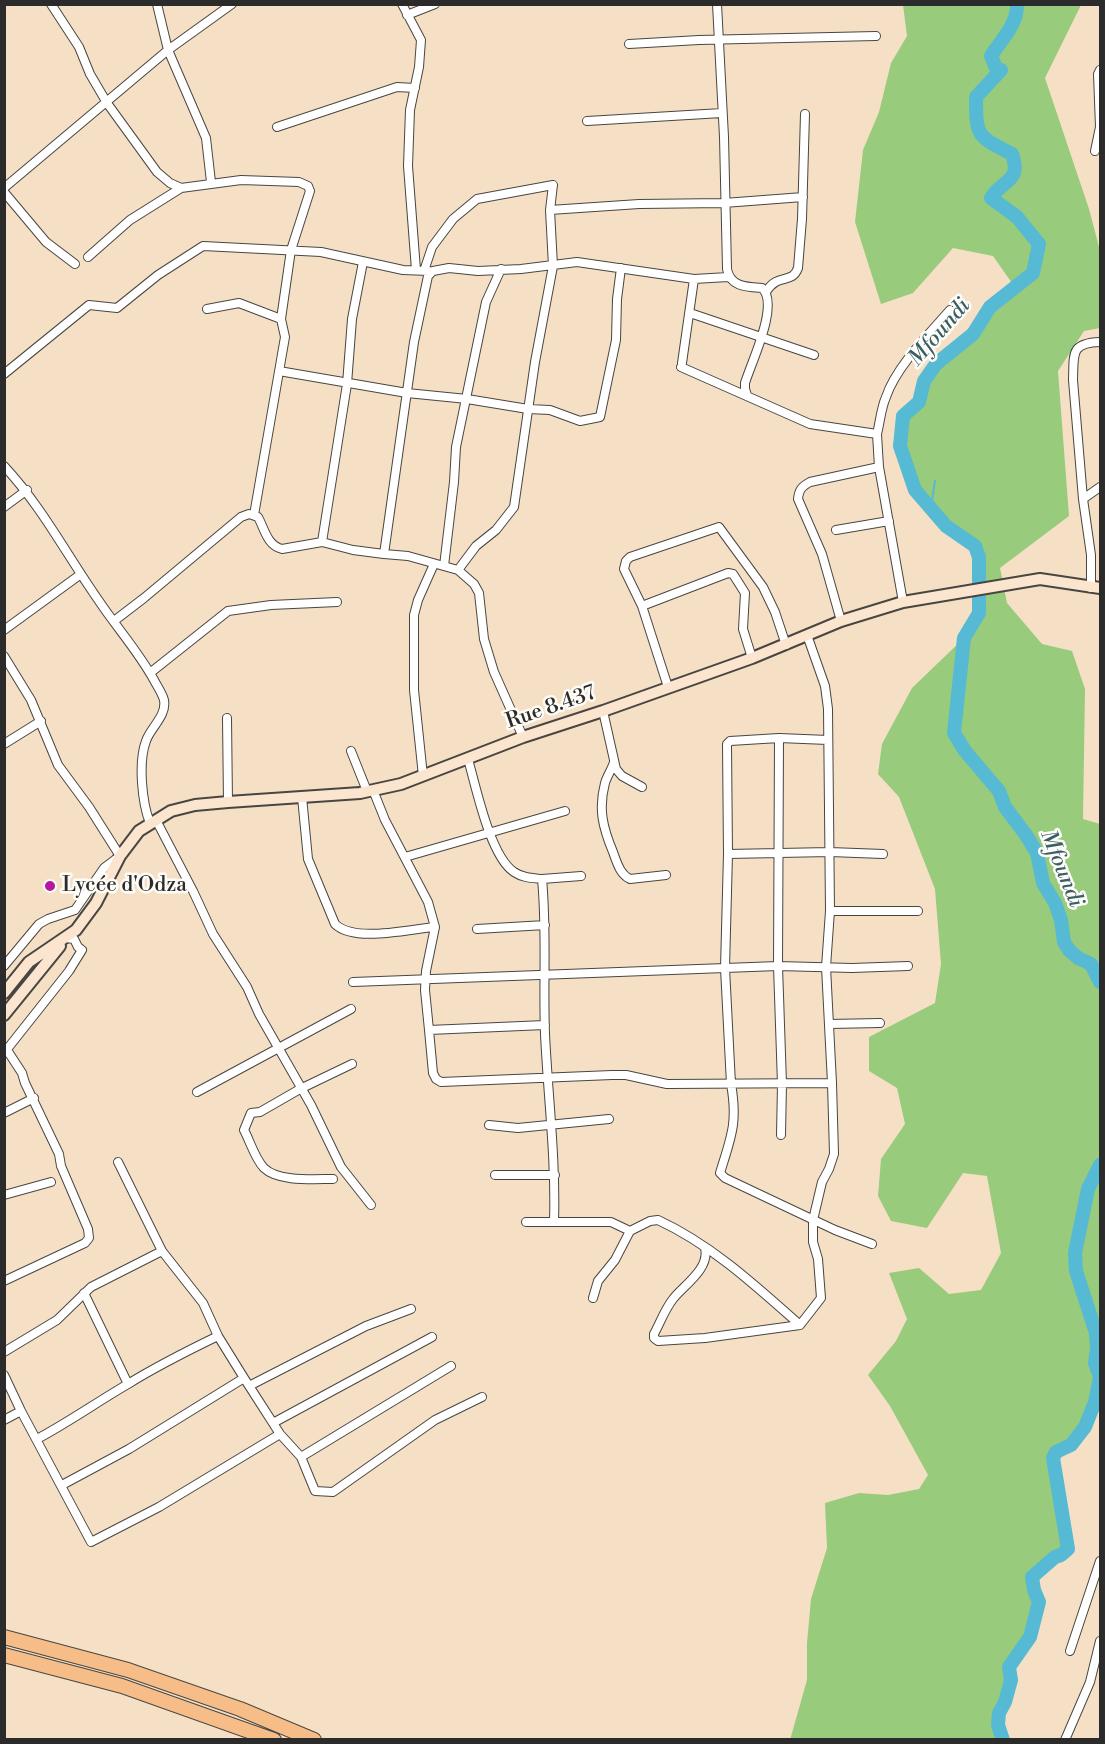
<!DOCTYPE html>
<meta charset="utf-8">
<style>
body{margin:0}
#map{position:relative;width:1105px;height:1744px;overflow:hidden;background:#f5e0c6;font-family:"Libre Bodoni",serif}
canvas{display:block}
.frame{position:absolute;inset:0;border:6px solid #2b2b2b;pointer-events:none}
</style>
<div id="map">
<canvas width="1105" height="1744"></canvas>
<div class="frame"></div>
</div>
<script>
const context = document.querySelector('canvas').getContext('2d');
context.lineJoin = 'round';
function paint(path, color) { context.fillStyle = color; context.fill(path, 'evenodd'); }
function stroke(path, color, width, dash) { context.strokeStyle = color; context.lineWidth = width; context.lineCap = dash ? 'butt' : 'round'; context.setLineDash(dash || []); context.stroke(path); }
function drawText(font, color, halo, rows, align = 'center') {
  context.font = font + ' "Libre Bodoni",serif'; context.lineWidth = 5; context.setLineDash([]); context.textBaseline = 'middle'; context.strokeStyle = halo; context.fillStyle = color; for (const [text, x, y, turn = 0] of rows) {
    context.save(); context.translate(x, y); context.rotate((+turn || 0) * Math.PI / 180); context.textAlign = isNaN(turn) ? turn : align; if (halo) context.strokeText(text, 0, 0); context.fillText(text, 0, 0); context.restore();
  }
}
const green = new Path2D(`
 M903 5H1081L1045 78 1089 209 1100 251V328L1084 331 1058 371 1069 516 1000 568 1007 603 1042 644 1072 651 1085 689 1083 819 1100 824V1390L1095 1394C1094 1412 1084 1435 1069 1446 1062 1451 1057 1451 1053 1458L1068 1549 1061 1555 1055 1557 1032 1577 1034 1590 1039 1602 1030 1637 1009 1667 1002 1739 790 1740 807 1680V1643L811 1599 827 1548 825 1503 859 1493 888 1495 919 1489 928 1475 890 1406 868 1375 896 1341 907 1319 889 1273 919 1268 949 1294 981 1290 1001 1253 987 1176 963 1173 927 1228 891 1221 878 1196 881 1159 905 1124 897 1088 869 1071V1037L935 1003 941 964 935 889 899 797 878 774 882 744 912 688 964 638 979 613V557L975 546 946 526 915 490 900 446 903 416 919 402 924 381 936 364 973 334 990 307 1014 286 993 256 953 248 913 293 881 304 855 222 863 150 879 112 891 63 907 36Z`);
const stream = new Path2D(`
 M931 507 935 481`);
const river = new Path2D(`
 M1017 4C1018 24 1001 40 991 56L996 68 1001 70 976 97C976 137 977 136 1012 154 1022 182 1003 179 991 198L1017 217 1039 244 1033 273 990 307 973 334 936 364 924 381 919 402 903 416 900 446 915 490 946 526 975 546 979 557V613L964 638 954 733 965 751 999 791 1005 807 1026 835 1037 853 1043 883 1055 903 1061 920 1064 942 1069 950 1078 958 1091 964 1100 982
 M1003 1740 998 1725 999 1713 1005 1702 1011 1680 1009 1667 1030 1637 1039 1602 1034 1590 1032 1577 1055 1557 1061 1555 1068 1549 1053 1458 1056 1452 1071 1445 1085 1427 1095 1402 1100 1377 1095 1363 1097 1349 1096 1333 1076 1271 1075 1253 1088 1189 1100 1165`);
const street = new Path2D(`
 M51 4 79 47 90 74 107 103 157 172 170 183 181 188
 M157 4 168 50 206 138 211 182
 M402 4 421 40 419 67 410 110 408 166 416 270
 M717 4 724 137 727 269C730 287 747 287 762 288 780 304 751 363 745 383V389L747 395
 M407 15 435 4
 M629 44 699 40 876 36
 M587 121 722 113
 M277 127 397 87 415 88
 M1095 151 1100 127 1098 74 1100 70
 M4 188 168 50 232 4
 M4 192 46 242 75 264
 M550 210 639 204 724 203 803 197
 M88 257 130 220 181 188 241 180 299 182 308 186 310 191 291 250 281 319 285 337 254 515
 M424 271 432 247 453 219 477 199 553 185 550 210 553 266 535 362 514 507 496 530 476 546 458 570
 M766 292C778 272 792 285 798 268L802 219 805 114
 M207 309 239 303 281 319
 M690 313 814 355
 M682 363 694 279
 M681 367 810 424 877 434 879 467 903 602
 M279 371 407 393 467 399 528 409 550 410 580 421 600 417 616 340 617 299 621 268
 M4 374 89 305 117 308 158 275 203 246 321 252 403 270 429 271
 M877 434C880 422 881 408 886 397 896 367 929 334 950 310
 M4 466C43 508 66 554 99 601 117 628 138 651 154 680 157 686 162 693 164 700 167 716 150 728 146 741 138 762 142 803 150 823
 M1083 499 1073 380C1074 354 1070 343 1100 342
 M4 507 27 490
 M836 530 889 521
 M322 542 347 384 352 319 363 262
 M444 566 454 482 456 447 486 302 501 269
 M1091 588V555L1083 499 1100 487
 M642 606 728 573 733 574 745 593 743 629 752 658
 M114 621 144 598 241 517 249 514 258 517C265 530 267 545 282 549L322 542 353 550 384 554
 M841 621 822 554 798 499C799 490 801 487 810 482L879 467
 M4 630 81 574
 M4 656 31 700 58 765 89 807 120 856 104 868 75 910 48 919 39 924 4 966
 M150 673 228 611 271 605 337 602
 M668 687 642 606 624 569 626 561 630 557 719 527 763 587 775 612 786 645
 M603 711 616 769 622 776 642 787
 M227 718 228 802
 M523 737 494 672 484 639 479 593 474 584 458 570 408 556 384 554 414 342 428 276 433 271 449 268 478 271 521 269 577 262 694 279 728 277
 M779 738 778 966 782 1084 781 1135
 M828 740 779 738 730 741 727 744 728 854 725 968 731 1084C738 1123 731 1137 720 1173L725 1178 835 1230 872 1244
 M4 744 41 721
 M351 751 367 791
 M468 759C476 787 490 856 514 872 523 878 532 878 542 879 547 931 543 982 545 1034 548 1097 556 1159 554 1221
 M614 762C612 769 607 776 605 783 598 809 603 828 613 852 617 863 620 874 630 879L666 875
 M423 776 414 690V615L418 600 434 564
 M373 790 385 820 428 902 435 927 426 971 425 990 429 1030 545 1025
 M302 797 308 859 335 924C355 943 409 929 435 927
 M156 820 193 891 213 934 247 987 259 1014 311 1105 341 1167 371 1205
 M728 854 830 852 883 854
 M405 857 565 811
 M542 879 581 876
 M830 911H918
 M477 929 545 925
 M353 982 778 966 852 968 908 966
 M829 1024 880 1023
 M429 1030 433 1073 436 1079 441 1082 612 1075H626L667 1084 832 1083
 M4 1053 69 971 82 950 78 947 74 939 66 938
 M197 1092 351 1009
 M4 1113 34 1098
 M489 1125 518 1128 609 1119
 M118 1162 162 1251 203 1303 218 1336 244 1378 280 1434 301 1457 315 1491 333 1492 435 1420 482 1397
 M495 1175H555
 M333 1179C314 1179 278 1182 264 1168 255 1159 250 1141 244 1130L251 1113 260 1112 300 1089 352 1064
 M4 1195 51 1182
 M526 1222H611L630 1231 650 1221 658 1220C712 1245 756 1286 800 1325
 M705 1248C710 1269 684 1285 673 1299 665 1309 660 1323 654 1334V1338L658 1341 705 1338 800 1325 821 1298 818 1259 813 1242V1220L822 1182 829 1169 834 1154 832 1083 826 967 830 911 828 709 825 686 807 635
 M4 1281 85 1243 89 1238 88 1229 61 1166 59 1154 25 1083 22 1073 7 1050
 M84 1293 128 1384
 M593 1298 598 1281 615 1260 630 1231
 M4 1352 57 1320 91 1287 162 1251
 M4 1375 21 1411 91 1542 159 1507 280 1434
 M249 1386 366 1326 411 1309
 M4 1420 21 1411
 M273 1423 432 1337
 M37 1439C69 1422 97 1402 128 1384 157 1366 187 1351 218 1336
 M301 1457 451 1366
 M62 1485 129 1449 244 1378
 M1070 1651 1100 1561
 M1065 1740 1090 1682 1100 1641`);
const secondary = new Path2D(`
 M4 993 29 962 76 930 96 903 120 856 139 831 171 811 195 805 228 802 360 793 401 784 523 737 603 711 752 658 841 621 903 602 1040 579 1100 588
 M4 1015 60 946`);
const highway = new Path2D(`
 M4 1637 128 1670 240 1709 314 1740
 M4 1655 122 1686 274 1740`);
const markers = [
 [50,886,6,"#b5179e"]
];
const streetNames = [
 ["Rue 8.437",551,708,-19]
];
const poiNames = [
 ["Lycée d'Odza",62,886]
];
const waterNames = [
 ["Mfoundi",940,333,-49],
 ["Mfoundi",1061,869,68]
];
paint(green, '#98cb7b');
stroke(stream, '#56bad4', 2);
stroke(river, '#56bad4', 14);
stroke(street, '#494642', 10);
stroke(secondary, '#494642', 14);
stroke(highway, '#494642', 16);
stroke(street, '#fff', 8);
stroke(secondary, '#fce5cf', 10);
stroke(highway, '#f7bd88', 14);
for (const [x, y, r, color] of markers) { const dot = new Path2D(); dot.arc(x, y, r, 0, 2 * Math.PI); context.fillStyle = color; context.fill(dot); stroke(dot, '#fdfcf7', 2); }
drawText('21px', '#2b2b2b', '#fdfcf7', streetNames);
drawText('21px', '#2b2b2b', '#fdfcf7', poiNames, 'left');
drawText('italic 22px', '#3a5d66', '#fdfcf7', waterNames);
</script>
